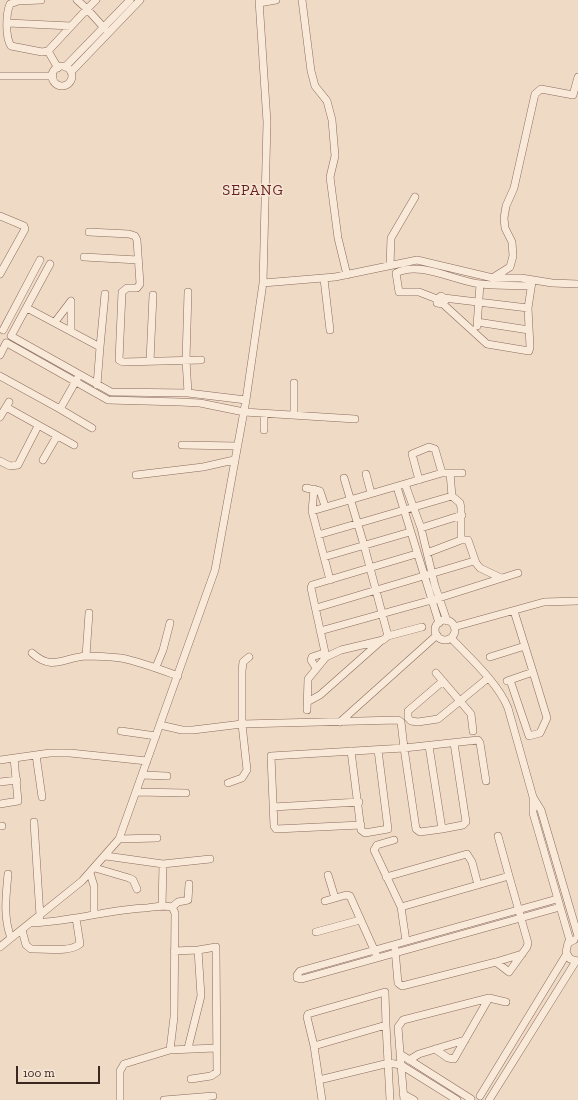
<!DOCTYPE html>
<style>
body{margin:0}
#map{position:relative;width:578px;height:1100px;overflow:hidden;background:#efdac6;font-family:"Zilla Slab",serif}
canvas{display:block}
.scale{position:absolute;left:16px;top:1066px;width:84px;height:18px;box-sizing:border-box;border:2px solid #3a271f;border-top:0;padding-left:5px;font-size:12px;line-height:14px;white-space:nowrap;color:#3a271f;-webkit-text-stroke:3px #f6e6d6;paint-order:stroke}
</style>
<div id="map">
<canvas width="578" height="1100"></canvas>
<div class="scale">100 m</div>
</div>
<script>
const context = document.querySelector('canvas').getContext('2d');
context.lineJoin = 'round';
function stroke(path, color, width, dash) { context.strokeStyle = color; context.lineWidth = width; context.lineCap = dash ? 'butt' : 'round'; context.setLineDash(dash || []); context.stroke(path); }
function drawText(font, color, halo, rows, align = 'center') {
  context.font = font + ' "Zilla Slab",serif'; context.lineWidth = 3; context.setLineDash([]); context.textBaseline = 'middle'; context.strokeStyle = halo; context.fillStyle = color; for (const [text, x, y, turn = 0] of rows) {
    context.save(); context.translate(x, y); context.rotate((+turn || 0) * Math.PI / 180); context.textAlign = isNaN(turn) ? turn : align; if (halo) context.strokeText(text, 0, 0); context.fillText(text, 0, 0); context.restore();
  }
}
const minor = new Path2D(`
 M41 0 18 1 10 4C6 13 5 37 11 46L42 52 48 51 87 9 77 0
 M96 0 87 9 106 30
 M302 0 311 71 315 86 327 101 332 120 335 156 330 177 338 238 347 275
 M259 3 276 0
 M8 23 71 26
 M48 51 58 68
 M52 76a10 10 0 1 1 20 0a10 10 0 1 1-20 0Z
 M65 67 130 0
 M71 72 140 0
 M0 76H53
 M0 216 24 226 25 229 0 274
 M89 232 129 234 135 236 137 240 140 284 137 288H127L122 292 119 360 123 362 201 360
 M84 257 138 260
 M390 265 391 238 415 197
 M494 277 510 267 513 256 512 242 505 228 504 218 506 206 514 188 535 94 541 89 573 95 578 77
 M324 279 330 330
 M263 283 335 277 417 260 493 278H521L552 283 578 284
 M188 292 186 360 188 393
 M444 298 445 301 443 304 437 303V299L441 296 444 298 528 308
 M437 299 419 292H399L396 273C420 260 456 282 481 284 497 286 514 285 531 286
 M443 304 487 344 529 351 530 347 528 308 532 282
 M27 308 100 347 97 385
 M55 322 71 301V331
 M477 322 529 330
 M477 326 480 284
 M3 330 40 260
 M11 336 111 392 188 393 246 400
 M11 336 50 264
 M7 343 108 400 180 402 200 403 244 412 355 419
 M100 347 105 294
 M0 355 6 343
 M150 361 153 295
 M0 376 60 409 77 379
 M294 383V415
 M6 407 74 445
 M60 409 92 428
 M0 417 9 402
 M264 430V414
 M182 445 237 446
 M43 460 57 436
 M0 461 10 466 18 465 38 426
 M450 473 452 496 460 503 461 508V540
 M366 474 371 493
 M136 475 203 467 234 460
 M344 478 364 545 388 636
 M419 480 412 454 429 447 435 449 442 473
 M405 484 421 528 435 586 447 621
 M397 487 439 623
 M306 488 320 491 325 506
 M314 489 312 511 330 580
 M312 511 442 473H462
 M421 528 462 515
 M318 535 452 496
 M427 553 461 540H468L476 563 480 568 501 578
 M324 557 410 532
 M316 608 474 561
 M514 611 533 672
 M435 630a10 10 0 1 1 20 0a10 10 0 1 1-20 0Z
 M454 627 544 602 578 601
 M320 631 439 598 518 573
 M451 638C470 658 498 683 508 708L533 797V813L570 941
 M32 653C53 672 64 657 87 656 98 656 111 657 121 658 141 662 159 669 178 676
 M86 656 89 613
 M326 657 311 588 312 585 416 554
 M490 657 525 646
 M156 667 163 650 170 623
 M316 668 311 660 312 657 324 653
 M436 673 471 714 473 731
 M443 681 408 711V718L411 721 418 722 438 719 488 678
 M507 681 533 672 547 718 540 733 529 736 510 680
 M309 701 320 695 381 641
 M307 710 308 679 326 657 341 650 383 640 388 636 422 627
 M340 722 437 635
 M160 725 182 730H193L242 724 398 720 401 722 404 748 478 740 480 743 486 781
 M121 731 156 736
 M351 751 361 830 365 833 388 829 378 750
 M36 755 42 797
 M0 760 50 753H70L147 761
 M143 775 167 776
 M0 782 17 780
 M228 783 242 778 247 770 242 724V671L243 662 249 657
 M137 792 186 793
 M533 797 541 810 578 936
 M0 804 18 801 14 758
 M273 807 359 802
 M34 822 40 916
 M361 825 276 829 274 826 271 756 404 748 416 829 420 832 442 829 429 746
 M0 826H2
 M442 829 463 825 466 822 454 743
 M498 836 509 876
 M119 839 157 838
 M394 840 377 845 374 850 401 907 509 876 528 943 527 947 509 972 496 962 402 986 398 983 395 949
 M106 856 163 864 210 859
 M95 868 129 878 133 880 137 889
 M90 873 94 886V914
 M8 874C6 896 3 917 11 938
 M328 875 335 898
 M386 877 467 854 472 862 478 885
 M557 899 300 971 297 975V978L302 979 560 907
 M325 901 346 895 350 896 376 954
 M162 907 163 864
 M172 907 178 902 188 900 189 884
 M401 907 406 941
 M31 923C70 922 106 910 145 908 154 907 164 905 172 907L175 913 174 1017 170 1050
 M22 930 26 945 31 949C44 948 69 953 80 944L76 918
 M316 932 360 920
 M574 940 568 943 566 952 570 959 578 961
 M0 947 82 881 119 839 215 570 246 400 263 283 267 122 259 0
 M174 951 198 950 216 947V949L217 1072 211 1076 191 1079
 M496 962 522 954
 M314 1046 307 1017 308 1014 385 992 386 1025
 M188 1048 201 996 198 950
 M435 1049 448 1058 454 1059 489 998 506 1002
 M400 1054 471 1099
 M409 1060 419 1054 465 1040
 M401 1065 457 1100
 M401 1065 404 1100
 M319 1080 389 1063 401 1065 398 1027 403 1020 489 998
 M403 1094 414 1100
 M480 1096 566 955
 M120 1100V1071L124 1064 170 1050 215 1048
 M164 1100 213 1096
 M322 1100 314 1046 386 1025 390 1100
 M489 1100 576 961`);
const quarterNames = [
 ["SEPANG",253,191]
];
stroke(minor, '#8a6b5b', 8);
stroke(minor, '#f9e9d9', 7);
context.letterSpacing = '1px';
drawText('15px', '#671f1e', '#f6e6d6', quarterNames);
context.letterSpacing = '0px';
</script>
